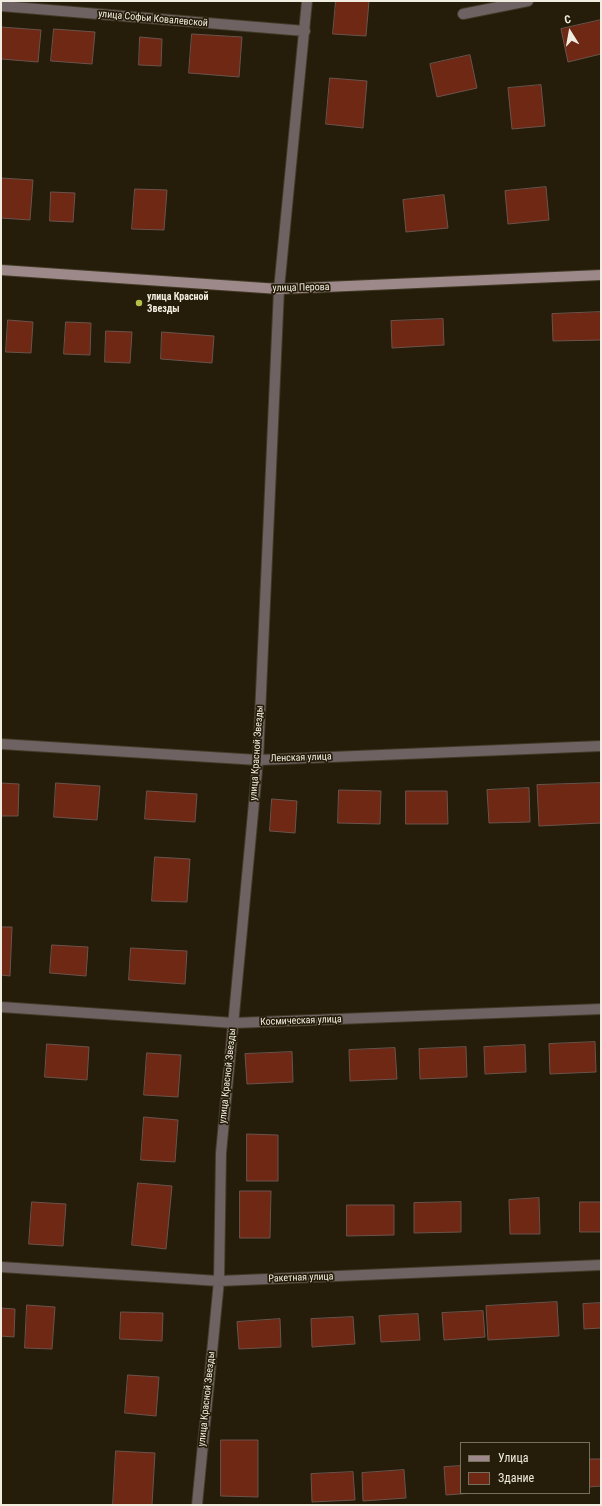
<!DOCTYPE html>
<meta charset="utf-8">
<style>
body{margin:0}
#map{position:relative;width:602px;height:1506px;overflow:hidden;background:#251d09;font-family:"Roboto Condensed",sans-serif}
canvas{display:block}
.frame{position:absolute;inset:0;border:2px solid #f1ece0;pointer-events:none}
.legend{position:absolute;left:460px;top:1442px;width:130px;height:52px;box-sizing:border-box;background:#251d09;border:1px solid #77705f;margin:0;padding:5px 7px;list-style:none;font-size:12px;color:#f1ece0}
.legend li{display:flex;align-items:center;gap:8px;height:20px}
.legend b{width:20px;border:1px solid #77705f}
.north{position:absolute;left:550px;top:12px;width:40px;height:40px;-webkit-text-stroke:3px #251d09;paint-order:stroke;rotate:349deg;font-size:11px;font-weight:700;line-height:16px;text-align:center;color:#f1ece0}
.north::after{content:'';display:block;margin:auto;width:14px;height:18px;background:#f1ece0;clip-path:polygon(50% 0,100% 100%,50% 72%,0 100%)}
</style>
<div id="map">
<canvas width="602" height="1506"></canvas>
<div class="frame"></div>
<ul class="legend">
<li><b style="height:5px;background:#9d8989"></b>Улица</li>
<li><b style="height:11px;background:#6e2814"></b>Здание</li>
</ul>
<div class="north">С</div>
</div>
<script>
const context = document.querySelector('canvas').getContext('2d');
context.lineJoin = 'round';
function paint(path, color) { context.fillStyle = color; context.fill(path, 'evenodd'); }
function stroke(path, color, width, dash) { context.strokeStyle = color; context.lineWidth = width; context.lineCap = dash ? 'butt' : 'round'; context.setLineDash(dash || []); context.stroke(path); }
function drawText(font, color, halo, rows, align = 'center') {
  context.font = font + ' "Roboto Condensed",sans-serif'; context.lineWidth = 3.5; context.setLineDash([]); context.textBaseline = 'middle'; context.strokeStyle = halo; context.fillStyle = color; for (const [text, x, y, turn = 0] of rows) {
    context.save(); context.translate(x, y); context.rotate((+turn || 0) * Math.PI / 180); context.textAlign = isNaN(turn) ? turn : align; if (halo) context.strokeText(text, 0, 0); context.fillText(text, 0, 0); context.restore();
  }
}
const building = new Path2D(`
 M336 1H369L366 36 333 34Z
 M601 20V54L568 62 561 29Z
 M1 27 41 30 38 62 1 59Z
 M54 29 95 32 92 64 51 61Z
 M192 34 242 37 239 77 189 73Z
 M140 37 162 39 161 66 139 65Z
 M470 55 477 88 437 97 430 64Z
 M330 78 367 81 363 128 326 124Z
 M541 85 545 126 512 129 508 88Z
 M1 178 33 180 30 220 1 218Z
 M546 187 549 220 508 224 505 191Z
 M135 189 167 190 164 230 132 229Z
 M51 192 75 193 73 222 50 221Z
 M444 195 448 228 406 232 403 200Z
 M601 312V340L553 341 552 314Z
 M443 319 444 345 392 348 391 321Z
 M8 320 33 322 31 353 6 352Z
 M66 322 91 323 90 355 64 354Z
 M106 331 132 332 130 363 105 362Z
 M162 332 214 336 212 363 161 359Z
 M1 783 19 784 18 816H1Z
 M56 783 100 786 97 820 54 817Z
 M601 783V823L539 826 537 785Z
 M529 788 530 822 489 823 487 790Z
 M339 790 381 791 380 824 338 823Z
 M147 791 197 794 195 822 145 819Z
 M406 791H447L448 824H406Z
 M272 799 297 801 295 833 270 831Z
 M155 857 190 859 187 902 152 901Z
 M1 927H12L10 976 1 975Z
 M52 945 88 947 86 976 50 973Z
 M131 948 187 951 185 984 129 980Z
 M595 1042 596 1072 550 1074 549 1044Z
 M47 1044 89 1047 87 1080 45 1077Z
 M525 1045 526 1072 485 1074 484 1047Z
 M466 1047 467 1077 420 1079 419 1049Z
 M395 1048 397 1079 350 1081 349 1050Z
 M292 1052 293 1082 247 1084 245 1054Z
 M147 1053 181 1055 178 1097 144 1095Z
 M144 1117 178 1120 175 1162 141 1160Z
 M247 1134 278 1135V1181H247Z
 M138 1183 172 1186 166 1249 132 1245Z
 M240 1191H271L270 1238H240Z
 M539 1198 540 1234H510L509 1200Z
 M32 1202 66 1204 63 1246 29 1244Z
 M461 1202V1232L414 1233V1203Z
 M580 1202H601V1232H580Z
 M347 1205H394V1235L347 1236Z
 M557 1302 559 1336 488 1340 486 1306Z
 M601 1303V1328L584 1329 583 1304Z
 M27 1305 55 1307 52 1349 25 1348Z
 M1 1308 15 1309 14 1337 1 1336Z
 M483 1311 485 1337 444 1340 442 1313Z
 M121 1312 163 1313 162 1341 120 1339Z
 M418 1314 420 1340 381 1342 379 1316Z
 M353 1317 355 1344 312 1347 311 1319Z
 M280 1319 281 1347 239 1349 237 1322Z
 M128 1375 159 1377 156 1416 125 1413Z
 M221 1440H258V1497L221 1496Z
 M116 1451 155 1453 152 1505H113Z
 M589 1459H601V1486L589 1487Z
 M461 1466V1493H473L446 1495 444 1467Z
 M404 1470 406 1498 363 1501 362 1473Z
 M353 1472 355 1500 312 1502 311 1474Z`);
const service = new Path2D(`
 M463 14 528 1`);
const minor = new Path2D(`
 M1 6 305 31
 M1 744 258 760 601 746
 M1 1007 234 1023 601 1009
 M1 1267 219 1281 601 1265
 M197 1505 219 1281 221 1153 258 760 279 289 307 1`);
const secondary = new Path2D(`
 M1 270 279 289 601 275`);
const markers = [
 [139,303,4,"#b6c149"]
];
const streetNames = [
 ["улица Софьи Ковалевской",153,19,5],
 ["улица Перова",301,288,-1],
 ["улица Красной Звезды",257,753,-86],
 ["Ленская улица",301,758,-2],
 ["Космическая улица",301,1021,-2],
 ["улица Красной Звезды",228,1076,-84],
 ["Ракетная улица",301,1278,-2],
 ["улица Красной Звезды",207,1399,-84]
];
const poiNames = [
 ["улица Красной",147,297],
 ["Звезды",147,309]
];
paint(building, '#6e2814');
stroke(building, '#6b534c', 1);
stroke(service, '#423a27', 12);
stroke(minor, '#423a27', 12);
stroke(secondary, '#423a27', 12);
stroke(service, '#6e6262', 10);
stroke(minor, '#6e6262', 10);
stroke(secondary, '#9d8989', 10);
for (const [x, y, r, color] of markers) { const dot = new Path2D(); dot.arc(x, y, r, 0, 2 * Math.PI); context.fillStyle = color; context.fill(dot); stroke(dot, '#251d09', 1.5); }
drawText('10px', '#f1ece0', '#251d09', streetNames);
drawText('bold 10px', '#f1ece0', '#251d09', poiNames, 'left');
</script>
